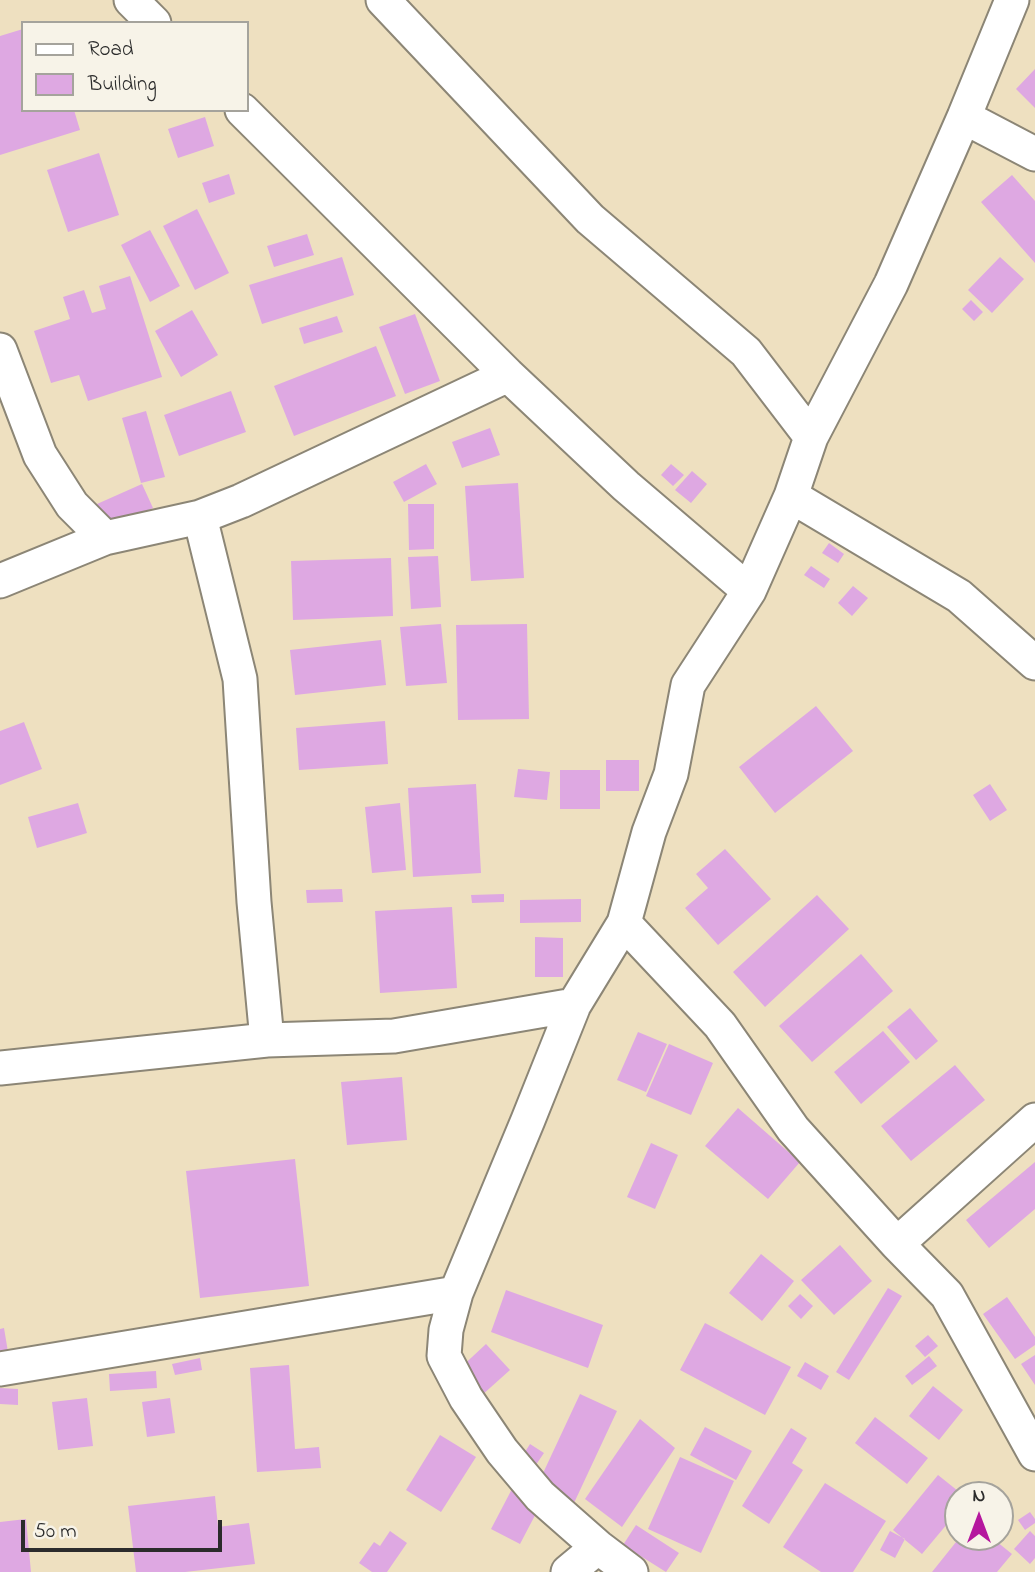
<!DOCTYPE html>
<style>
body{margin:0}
#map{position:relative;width:1035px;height:1572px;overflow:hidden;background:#eee0c0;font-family:"Indie Flower",sans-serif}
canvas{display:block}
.legend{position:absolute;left:21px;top:21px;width:228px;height:91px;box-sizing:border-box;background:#f7f3e8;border:2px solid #a5a39c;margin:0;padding:9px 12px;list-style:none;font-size:21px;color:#2b2b2b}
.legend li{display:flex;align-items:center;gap:14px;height:35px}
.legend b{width:35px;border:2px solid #a5a39c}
.north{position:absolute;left:944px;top:1481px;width:70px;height:70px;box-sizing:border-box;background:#f7f3e8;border:2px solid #a5a39c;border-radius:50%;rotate:0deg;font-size:19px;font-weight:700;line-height:28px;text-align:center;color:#2b2b2b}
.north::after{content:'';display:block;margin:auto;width:24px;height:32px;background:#b5179e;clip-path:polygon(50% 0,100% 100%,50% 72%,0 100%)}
.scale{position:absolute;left:21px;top:1520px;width:201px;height:32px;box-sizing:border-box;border:4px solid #2b2b2b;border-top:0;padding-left:9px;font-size:21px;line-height:24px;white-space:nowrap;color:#2b2b2b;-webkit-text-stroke:5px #f7f3e8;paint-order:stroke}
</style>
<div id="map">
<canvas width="1035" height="1572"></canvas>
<ul class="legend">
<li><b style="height:9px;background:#fff"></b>Road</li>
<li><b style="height:19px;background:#dea8e2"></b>Building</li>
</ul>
<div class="north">N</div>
<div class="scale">50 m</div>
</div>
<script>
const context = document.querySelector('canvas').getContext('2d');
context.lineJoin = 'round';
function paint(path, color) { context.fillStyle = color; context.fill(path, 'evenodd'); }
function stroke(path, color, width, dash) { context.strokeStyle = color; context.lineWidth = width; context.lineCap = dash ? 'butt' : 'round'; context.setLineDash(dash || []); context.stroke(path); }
const building = new Path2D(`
 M23 29V110H74L80 130 0 155V36Z
 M1035 69V108L1016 89Z
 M205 117 214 146 178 158 168 129Z
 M99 153 119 215 68 232 47 170Z
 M229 174 235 194 209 203 202 183Z
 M1012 175 1035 201V263L981 202Z
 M197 209 229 273 195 290 163 226Z
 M150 230 180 286 150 302 121 245Z
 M307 234 314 255 274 267 267 246Z
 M342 257 354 295 262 324 249 285Z
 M1000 257 1024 279 992 313 968 290Z
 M130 276 162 377 88 401 79 375 51 383 34 331 70 319 63 297 84 290 92 313 106 309 99 286Z
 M971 300 983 312 974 321 962 309Z
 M192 310 218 355 181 377 155 331Z
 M415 314 440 381 405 394 379 327Z
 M337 316 343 332 304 344 299 328Z
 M376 346 396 396 294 436 274 386Z
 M231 391 246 432 179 456 164 415Z
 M146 411 165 477 141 483 122 418Z
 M490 428 500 455 462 468 452 442Z
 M426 464 437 484 404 502 393 482Z
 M671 464 684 475 673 486 661 475Z
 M692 471 707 484 691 503 675 490Z
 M518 483 524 578 471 581 465 486Z
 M142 484 153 508 108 528 97 504Z
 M408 504H434V549L409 550Z
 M829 543 844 554 838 563 822 553Z
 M438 556 441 607 411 609 408 557Z
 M391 558 393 616 293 620 291 561Z
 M811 566 830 579 824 588 804 575Z
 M853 586 868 598 852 616 838 603Z
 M441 624 447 683 406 686 400 627Z
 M527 624 529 719 458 720 456 625Z
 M381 640 386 685 295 695 290 650Z
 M816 706 853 751 775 813 739 767Z
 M385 721 388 764 299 770 296 728Z
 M24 722 42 769 0 785V731Z
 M606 760H639V791H606Z
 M518 769 550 772 547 800 514 797Z
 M560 770H600V809H560Z
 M476 784 481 873 413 877 408 788Z
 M990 784 1007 810 990 821 973 795Z
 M78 803 87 833 37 848 28 817Z
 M400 803 406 870 372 873 365 807Z
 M725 849 771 899 718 945 685 908 708 888 696 874Z
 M342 889 343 902 307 903 306 890Z
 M504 894V902L472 903 471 895Z
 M817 895 849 929 765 1007 733 972Z
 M581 899V922L520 923V900Z
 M452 907 457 988 380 993 375 911Z
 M535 937 563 938V977H535Z
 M861 954 893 991 812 1062 779 1026Z
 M910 1008 938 1041 916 1060 887 1027Z
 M883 1031 910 1062 861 1104 834 1072Z
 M638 1032 667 1044 646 1092 617 1080Z
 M669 1044 713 1063 691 1115 646 1096Z
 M955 1065 985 1100 911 1161 881 1126Z
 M402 1077 407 1140 347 1145 341 1082Z
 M738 1108 800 1162 768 1199 705 1146Z
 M651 1143 678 1155 655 1209 627 1197Z
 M295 1159 309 1286 200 1298 186 1171Z
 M1035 1162V1209L989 1248 966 1220Z
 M840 1245 872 1281 834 1315 801 1280Z
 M761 1254 794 1281 762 1321 729 1293Z
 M888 1288 902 1296 849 1380 836 1372Z
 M506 1290 603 1325 588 1368 491 1332Z
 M800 1294 813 1306 801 1319 788 1306Z
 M1007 1297 1035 1337V1345L1015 1359 983 1314Z
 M705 1323 791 1367 765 1415 680 1370Z
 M4 1328 8 1352 0 1353V1329Z
 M928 1335 938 1346 925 1357 915 1346Z
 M486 1344 510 1370 481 1396 457 1371Z
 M1035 1355V1385L1021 1364Z
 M929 1356 937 1366 912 1385 905 1376Z
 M200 1358 202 1370 175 1375 172 1364Z
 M805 1362 829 1376 821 1390 797 1376Z
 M289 1365 295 1449 319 1447 321 1468 257 1472 250 1368Z
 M156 1371 157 1388 110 1391 109 1374Z
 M933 1386 963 1410 939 1440 909 1416Z
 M0 1388 18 1389V1405L0 1404Z
 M580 1394 617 1411 574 1503 537 1486Z
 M87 1398 93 1446 58 1450 52 1402Z
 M170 1398 175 1433 147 1437 142 1402Z
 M875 1417 928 1458 907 1484 855 1443Z
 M640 1419 675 1448 622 1527 585 1499Z
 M705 1427 752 1451 736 1480 690 1455Z
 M791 1428 807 1438 792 1463 803 1470 769 1524 742 1506Z
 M440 1435 476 1457 441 1512 406 1490Z
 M530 1444 544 1453 531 1472 518 1463Z
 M680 1457 734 1481 701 1553 648 1529Z
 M938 1475 963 1495H958V1511L922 1554 893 1530Z
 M825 1483 886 1521 853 1572H821L783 1547Z
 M513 1487 542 1502 520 1544 491 1529Z
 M215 1496 218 1527 249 1523 255 1564 185 1572H136L128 1506Z
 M1030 1512 1035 1519V1523L1025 1530 1018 1520Z
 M26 1519 31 1572H0V1522Z
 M636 1525 679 1553 666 1572 623 1545Z
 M390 1531 407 1543 387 1572H372L359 1563 374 1542 380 1546Z
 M890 1531 905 1539 895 1558 880 1550Z
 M1030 1531 1035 1536V1558L1030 1564 1014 1549Z
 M960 1537H991L1012 1554 997 1572H932Z`);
const minor = new Path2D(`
 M131 0 154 23
 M383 0 590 219 746 352 811 437
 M242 110 508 375 626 486 749 591
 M964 117 1035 154
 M0 350 40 455 72 505 105 538
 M791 496 959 596 1035 663
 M200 517 240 679 254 902 267 1040
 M0 581 105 538 200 517 241 501 508 375
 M624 923 720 1025 793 1129 897 1244 947 1295 1035 1454
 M0 1068 267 1040 394 1036 574 1005
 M897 1244 1035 1120
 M0 1369 456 1293
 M568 1572 598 1547
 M631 1572 598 1547 540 1496 502 1451 466 1398 444 1356 446 1330 456 1293 528 1120 574 1005 624 923 649 832 671 774 688 685 749 591 791 496 811 437 891 284 964 117 1012 0`);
paint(building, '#dea8e2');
stroke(minor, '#8c8676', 37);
stroke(minor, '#fff', 33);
</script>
